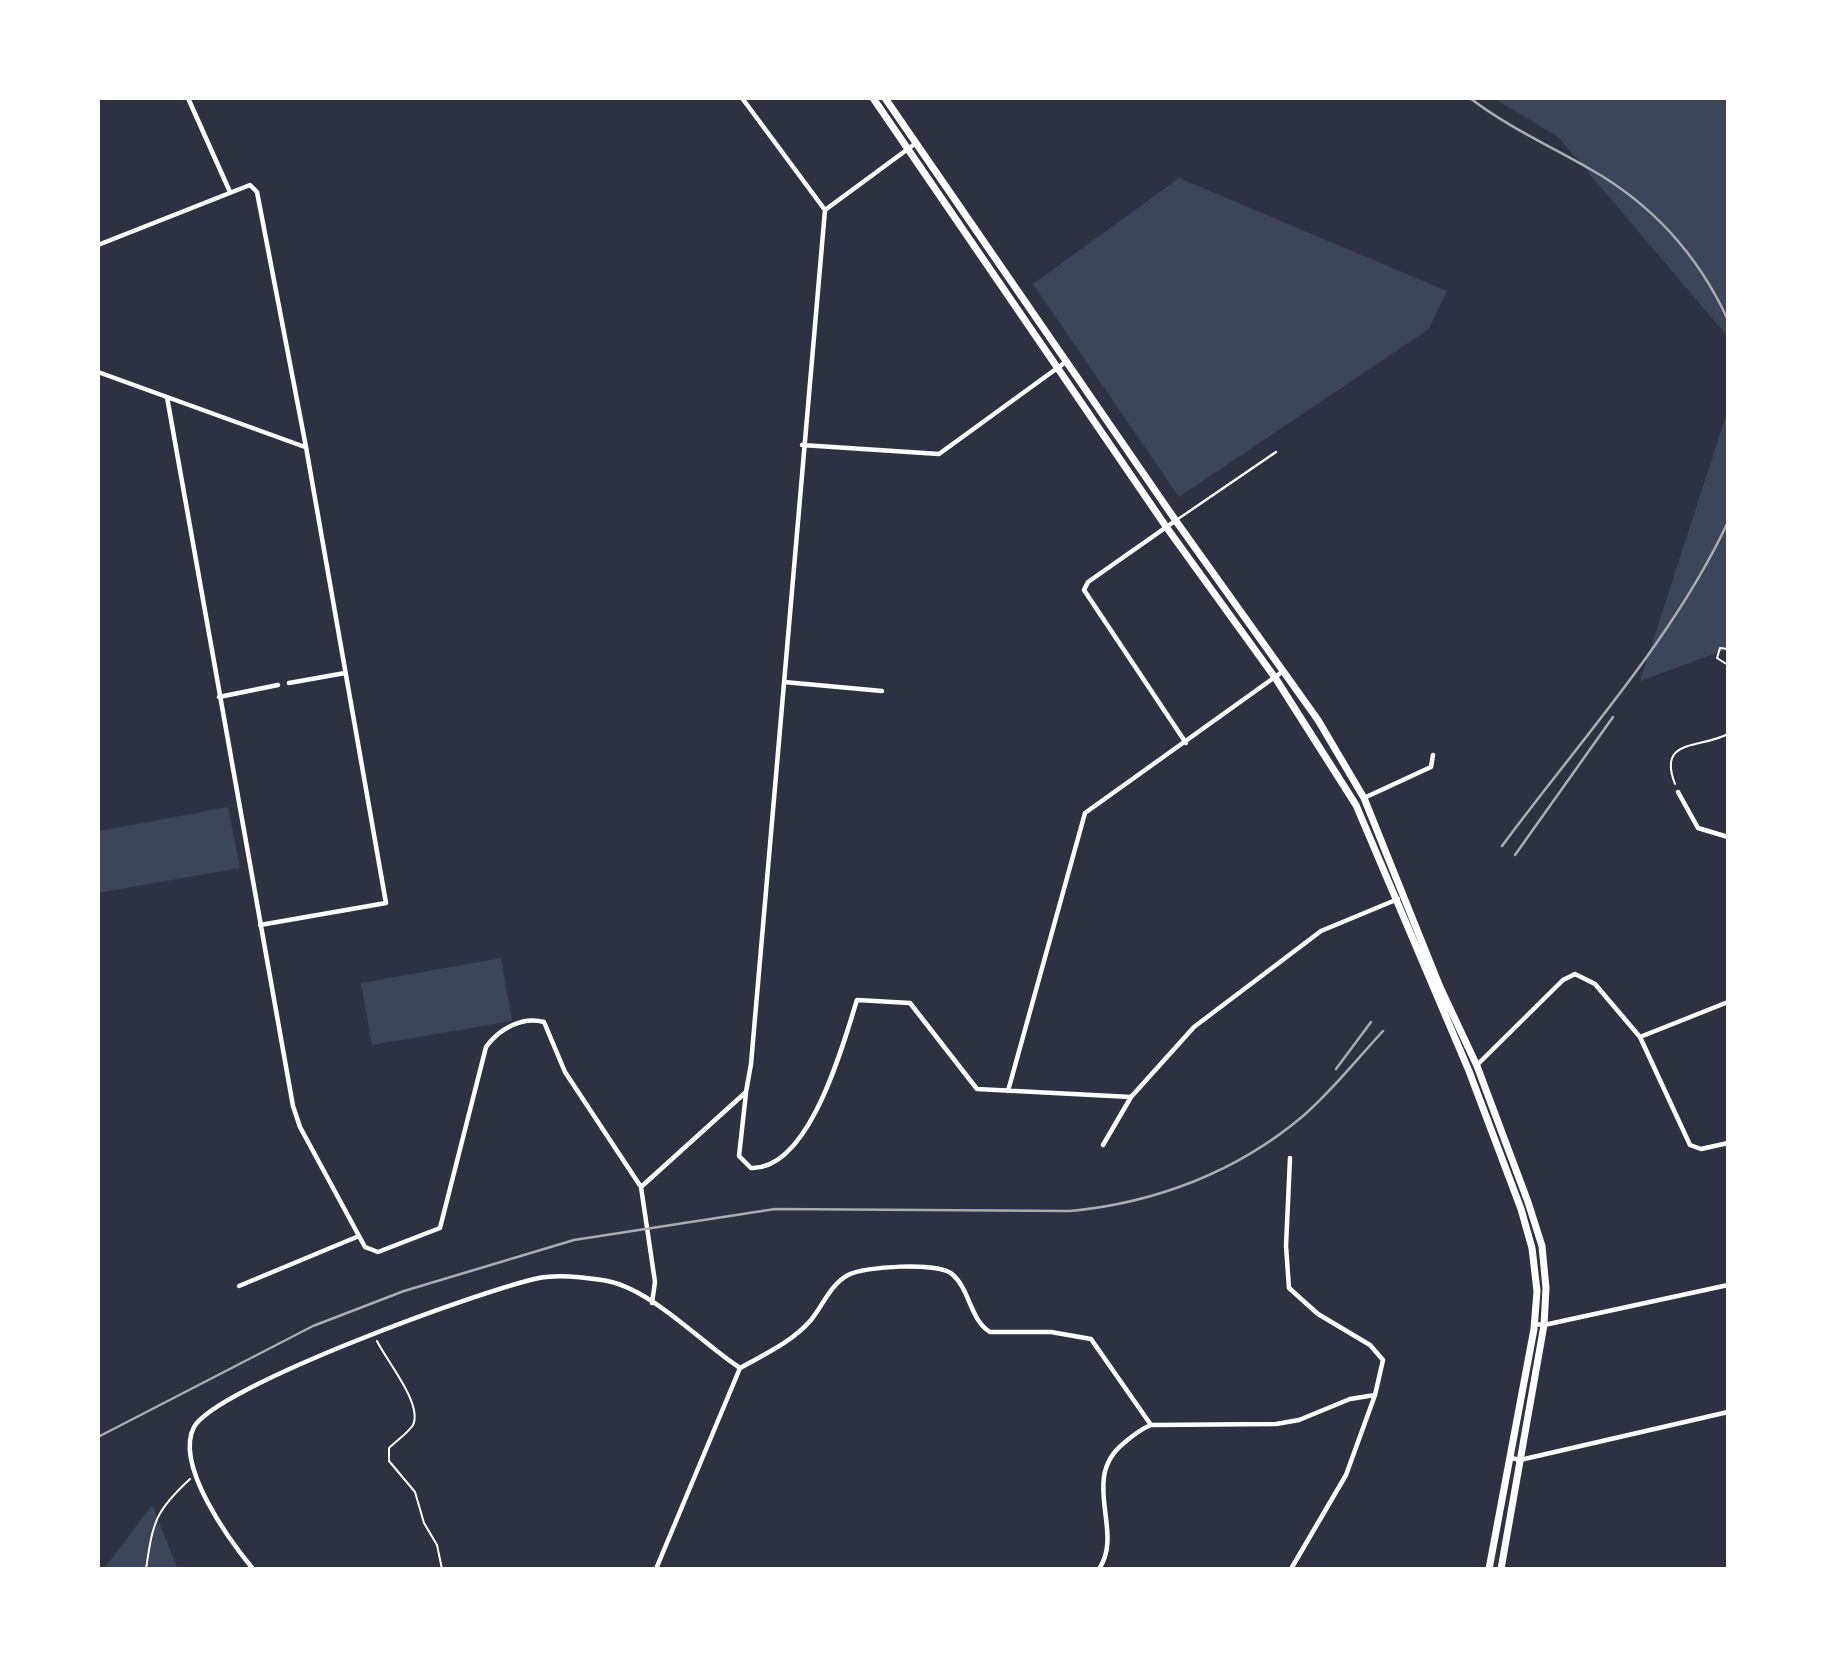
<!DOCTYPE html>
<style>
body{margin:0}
#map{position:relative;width:1826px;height:1667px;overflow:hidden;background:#2d3142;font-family:"PT Sans Narrow",sans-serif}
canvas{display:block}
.frame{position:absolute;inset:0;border:100px solid #fff;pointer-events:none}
</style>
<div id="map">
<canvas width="1826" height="1667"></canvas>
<div class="frame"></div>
</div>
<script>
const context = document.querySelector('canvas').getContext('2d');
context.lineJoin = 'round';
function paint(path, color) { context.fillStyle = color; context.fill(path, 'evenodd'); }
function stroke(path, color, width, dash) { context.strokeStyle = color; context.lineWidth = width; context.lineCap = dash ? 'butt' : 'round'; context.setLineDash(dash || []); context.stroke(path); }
const green = new Path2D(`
 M1493 98H1728V337L1558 137Z
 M1179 178 1447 291 1429 329 1179 497 1033 284Z
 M1728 409V649L1640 681Z
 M228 807 240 868 98 893V831Z
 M501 958 512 1021 372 1045 361 983Z
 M152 1505 178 1569H104Z`);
const path = new Path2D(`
 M1728 649 1720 648 1717 658 1728 665
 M1675 784C1657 738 1700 749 1728 734
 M377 1341C386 1360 423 1404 413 1425 408 1433 396 1441 389 1448V1461L415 1492 424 1523 437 1545 442 1569
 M146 1569C153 1523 154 1512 190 1479`);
const service = new Path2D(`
 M1178 519 1276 452`);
const minor = new Path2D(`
 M188 98 230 192
 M742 98 825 210
 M825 210 916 143
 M98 245 250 185 257 192 306 447 386 903 260 925
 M98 372 167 397 293 1106 300 1127 365 1247 378 1252 440 1228 486 1047C499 1029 522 1016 544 1022L565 1072 641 1187
 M167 397 305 447
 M802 445 939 454 1067 361
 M1175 521 1088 582 1084 590 1186 743
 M784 682 882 691
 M289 683 345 673
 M219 697 278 685
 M1678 792 1698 828 1728 837
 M1364 798 1431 767 1433 755
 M1640 1037 1690 1145 1701 1149 1728 1143
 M1477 1065 1563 980 1575 974 1595 984 1640 1037 1728 1002
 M1008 1091 1085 813 1282 672
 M746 1093 739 1156 751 1168C810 1170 843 1044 857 1000L910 1003 977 1089 1131 1097
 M1103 1145 1131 1097 1194 1027 1321 931 1398 899
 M1290 1158 1286 1246 1289 1288 1318 1314 1370 1345 1383 1360 1375 1395 1346 1475 1291 1569
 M239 1286 359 1236
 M652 1303 655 1282 641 1187 746 1092 751 1064 825 210
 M1535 1324 1544 1325 1728 1285
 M1511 1458 1520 1460 1728 1412
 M253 1569C230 1541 174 1465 194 1427 217 1386 485 1289 539 1278 558 1274 583 1277 602 1280 649 1286 701 1343 740 1368 765 1354 792 1342 811 1320 823 1305 831 1284 848 1275 864 1266 938 1262 952 1274 970 1289 970 1320 990 1332H1051L1091 1339 1151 1425 1276 1424 1299 1420 1350 1399 1375 1395
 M656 1569 740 1368
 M1099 1569C1125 1531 1079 1479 1124 1443 1132 1436 1141 1429 1151 1425`);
const secondary = new Path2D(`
 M873 98 1167 528 1276 679 1356 805 1469 1071 1521 1209 1532 1248 1537 1291 1534 1329 1489 1569
 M885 98 1176 521 1318 720 1364 798 1440 987 1477 1066 1528 1202 1542 1246 1546 1288 1544 1325 1501 1569`);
const rail = new Path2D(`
 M1470 98C1506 126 1550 146 1590 169 1652 204 1698 255 1728 320
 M1502 846C1580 740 1672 641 1728 522
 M1515 855 1613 717
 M1336 1069 1371 1022
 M98 1437 313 1326 404 1291 574 1240 775 1209 1070 1211C1155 1203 1237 1172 1303 1116 1332 1091 1357 1059 1383 1031`);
paint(green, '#3c4559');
stroke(path, '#fff', 2);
stroke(service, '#fff', 2.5);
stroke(minor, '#fff', 4.5);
stroke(secondary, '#fff', 7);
stroke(rail, '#abadb3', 2.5);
</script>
